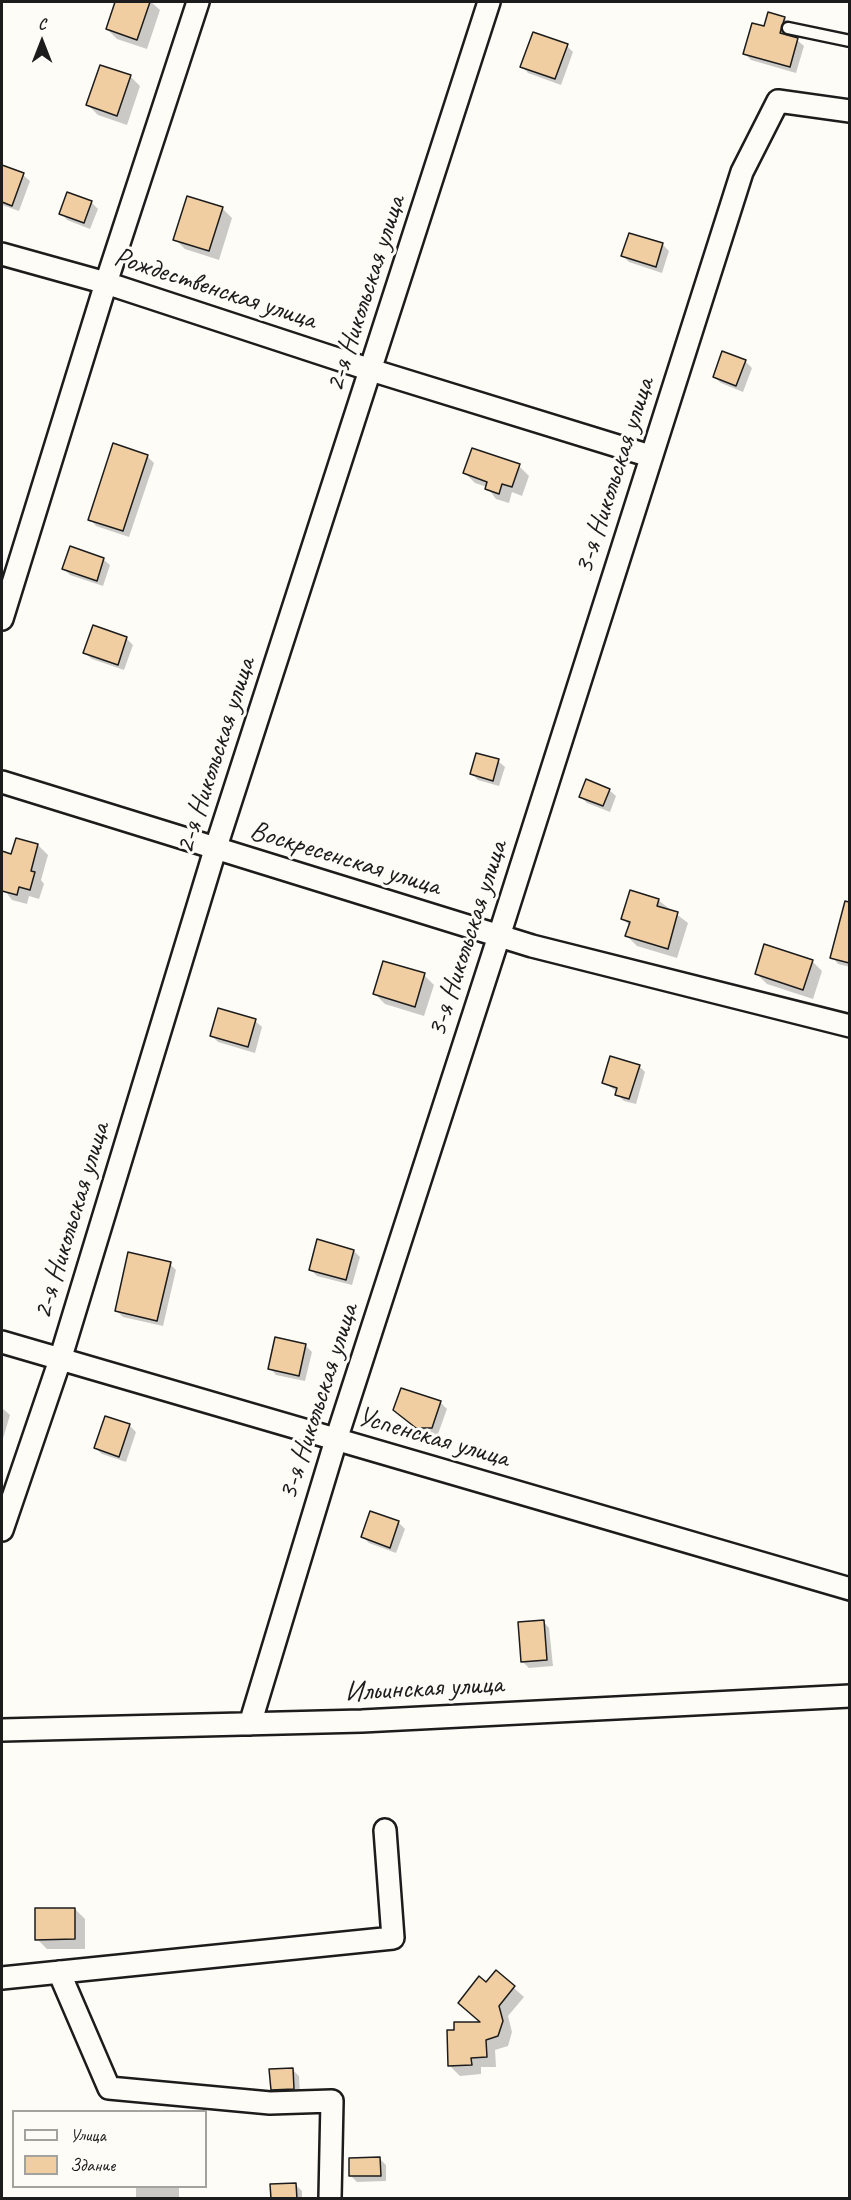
<!DOCTYPE html>
<meta charset="utf-8">
<style>
body{margin:0}
#map{position:relative;width:851px;height:2200px;overflow:hidden;background:#fdfcf7;font-family:Caveat,sans-serif}
canvas{display:block}
.frame{position:absolute;inset:0;border:3px solid #1c1c1c;pointer-events:none}
.legend{position:absolute;left:12px;top:2110px;width:195px;height:78px;box-sizing:border-box;background:#fdfcf7;border:2px solid #a3a29f;margin:0;padding:8px 10px;list-style:none;font-size:18px;color:#1c1c1c}
.legend li{display:flex;align-items:center;gap:12px;height:30px}
.legend b{width:30px;border:2px solid #a3a29f}
.north{position:absolute;left:12px;top:12px;width:60px;height:60px;-webkit-text-stroke:4px #fdfcf7;paint-order:stroke;rotate:0deg;font-size:16px;font-weight:700;line-height:24px;text-align:center;color:#1c1c1c}
.north::after{content:'';display:block;margin:auto;width:21px;height:27px;background:#1c1c1c;clip-path:polygon(50% 0,100% 100%,50% 72%,0 100%)}
</style>
<div id="map">
<canvas width="851" height="2200"></canvas>
<div class="frame"></div>
<ul class="legend">
<li><b style="height:8px;background:#fdfcf7"></b>Улица</li>
<li><b style="height:16px;background:#f1cea2"></b>Здание</li>
</ul>
<div class="north">С</div>
</div>
<script>
const context = document.querySelector('canvas').getContext('2d');
context.lineJoin = 'round';
function paint(path, color) { context.fillStyle = color; context.fill(path, 'evenodd'); }
function stroke(path, color, width, dash) { context.strokeStyle = color; context.lineWidth = width; context.lineCap = dash ? 'butt' : 'round'; context.setLineDash(dash || []); context.stroke(path); }
function drawText(font, color, halo, rows, align = 'center') {
  context.font = font + ' Caveat,sans-serif'; context.lineWidth = 6; context.setLineDash([]); context.textBaseline = 'middle'; context.strokeStyle = halo; context.fillStyle = color; for (const [text, x, y, turn = 0] of rows) {
    context.save(); context.translate(x, y); context.rotate((+turn || 0) * Math.PI / 180); context.textAlign = isNaN(turn) ? turn : align; if (halo) context.strokeText(text, 0, 0); context.fillText(text, 0, 0); context.restore();
  }
}
const shadow = new Path2D(`
 M116 2H151L160 10 147 49 117 39 107 29Z
 M784 18 791 25 787 37 797 40 804 46 796 73 751 60 744 53 765 28Z
 M567 46 573 52 561 85 528 73 522 66Z
 M130 76 140 86 127 125 98 115 88 105Z
 M2 166 23 175 30 181 19 211 2 205Z
 M91 202 98 209 90 229 67 220 61 213Z
 M222 208 232 218 219 260 185 249 175 239Z
 M630 234 663 245 669 251 662 273 629 262 623 256Z
 M745 361 752 368 743 392 721 383 714 377Z
 M147 456 154 463 129 537 96 526 90 519Z
 M519 466 529 476 522 496 512 492 509 503 496 499 487 487 475 483 465 473Z
 M103 559 110 565 103 586 70 575 64 569Z
 M126 638 133 645 124 670 92 659 85 653Z
 M498 761 505 767 499 786 478 780 472 774Z
 M609 790 616 796 610 812 587 803 581 797Z
 M17 840 38 845 48 855 41 880 44 884 39 899 29 896 27 904 12 900 2 887 3 853 12 856Z
 M658 900 688 923 677 958 637 946 627 936 630 926 623 919Z
 M841 922 850 924V967L838 964 832 957Z
 M812 961 822 971 813 999 767 984 757 974Z
 M424 975 434 985 424 1016 385 1004 375 994Z
 M255 1021 262 1027 255 1053 218 1042 212 1036Z
 M639 1066 645 1072 636 1104 624 1101 617 1094 618 1092 604 1083Z
 M354 1251 360 1257 352 1285 317 1276 310 1269Z
 M170 1264 176 1270 163 1326 123 1317 116 1310Z
 M305 1345 312 1352 305 1381 276 1375 270 1368Z
 M440 1402 447 1409 438 1434 423 1433 402 1416Z
 M2 1408 10 1415 2 1442Z
 M129 1425 136 1432 126 1462 102 1454 95 1448Z
 M371 1513 399 1523 405 1529 396 1553 369 1543 363 1537Z
 M543 1621 549 1628 553 1666 529 1668 522 1661Z
 M75 1909 85 1919V1949H47L37 1939Z
 M496 1972 524 1997 508 2016 512 2032 508 2046 495 2050 496 2067H481V2074L460 2076 450 2066 482 2023 486 1984Z
 M292 2069 299 2076 300 2095 279 2096 272 2090Z
 M380 2159 386 2165V2181L357 2182 351 2176Z
 M295 2184 302 2191V2198H272Z
 M136 2186H179V2198H136Z`);
const building = new Path2D(`
 M115 2H150L137 40 106 29Z
 M768 12 785 17 780 33 798 38 790 67 743 54 752 23 764 26Z
 M533 32 568 44 555 79 520 67Z
 M100 65 131 75 117 116 86 105Z
 M2 165 24 173 12 206 2 202Z
 M67 192 92 201 84 223 59 214Z
 M187 196 223 207 209 251 173 240Z
 M629 233 663 243 656 267 621 256Z
 M722 351 746 360 736 386 713 377Z
 M113 443 148 455 123 531 88 520Z
 M472 448 520 464 512 487 502 484 499 494 485 489 487 482 463 473Z
 M70 546 104 558 97 581 62 569Z
 M93 625 127 637 118 665 83 653Z
 M476 753 499 759 493 781 470 774Z
 M586 779 610 789 603 806 579 797Z
 M16 838 38 844 31 871 35 872 30 890 19 887 17 895 2 891V851L11 854Z
 M630 890 659 899 657 906 678 912 668 949 625 936 630 922 621 919Z
 M845 901 849 902V963L830 958Z
 M764 944 813 960 803 990 755 974Z
 M383 961 425 973 415 1007 373 994Z
 M218 1008 256 1019 248 1047 210 1036Z
 M610 1056 640 1065 629 1099 615 1095 617 1088 602 1083Z
 M317 1239 354 1250 346 1280 309 1270Z
 M128 1252 171 1262 157 1321 115 1311Z
 M275 1337 306 1344 299 1376 268 1369Z
 M401 1388 441 1401 432 1428H416L393 1410Z
 M105 1416 130 1424 119 1457 94 1448Z
 M370 1511 399 1521 390 1548 361 1537Z
 M544 1620 547 1660 521 1662 518 1622Z
 M35 1908H75V1939L35 1940Z
 M496 1970 515 1986 499 2006 503 2021 498 2036 486 2040 487 2057 471 2058 472 2065 448 2066 447 2030H454V2022H480L458 2003 479 1976 486 1982Z
 M293 2068 294 2089 271 2090 269 2069Z
 M380 2157 381 2176H349V2158Z
 M296 2183 297 2199H271L270 2184Z`);
const lane = new Path2D(`
 M788 28 850 41`);
const street = new Path2D(`
 M2 254 106 283 371 370 650 456
 M2 619 106 283 198 2
 M2 782 532 946 850 1026
 M2 1342 850 1589
 M2 1530 60 1360 215 850 489 2
 M250 1724 336 1440 499 936 742 172 778 101 850 111
 M2 1730 362 1721 850 1696
 M59 1972 109 2088 270 2103 332 2101 330 2198
 M2 1978 393 1938 385 1830`);
const streetNames = [
 ["Рождественская улица",215,289,18],
 ["2-я Никольская улица",366,294,-72],
 ["3-я Никольская улица",615,476,-72],
 ["2-я Никольская улица",216,756,-72],
 ["Воскресенская улица",345,859,17],
 ["3-я Никольская улица",468,939,-72],
 ["2-я Никольская улица",72,1221,-73],
 ["3-я Никольская улица",319,1402,-72],
 ["Успенская улица",433,1438,16],
 ["Ильинская улица",424,1689,-3]
];
paint(shadow, '#0003');
paint(building, '#f1cea2');
stroke(building, '#1c1c1c', 1.5);
stroke(lane, '#1c1c1c', 15);
stroke(street, '#1c1c1c', 26);
stroke(lane, '#fdfcf7', 10);
stroke(street, '#fdfcf7', 21);
drawText('28px', '#1c1c1c', '#fdfcf7', streetNames);
</script>
